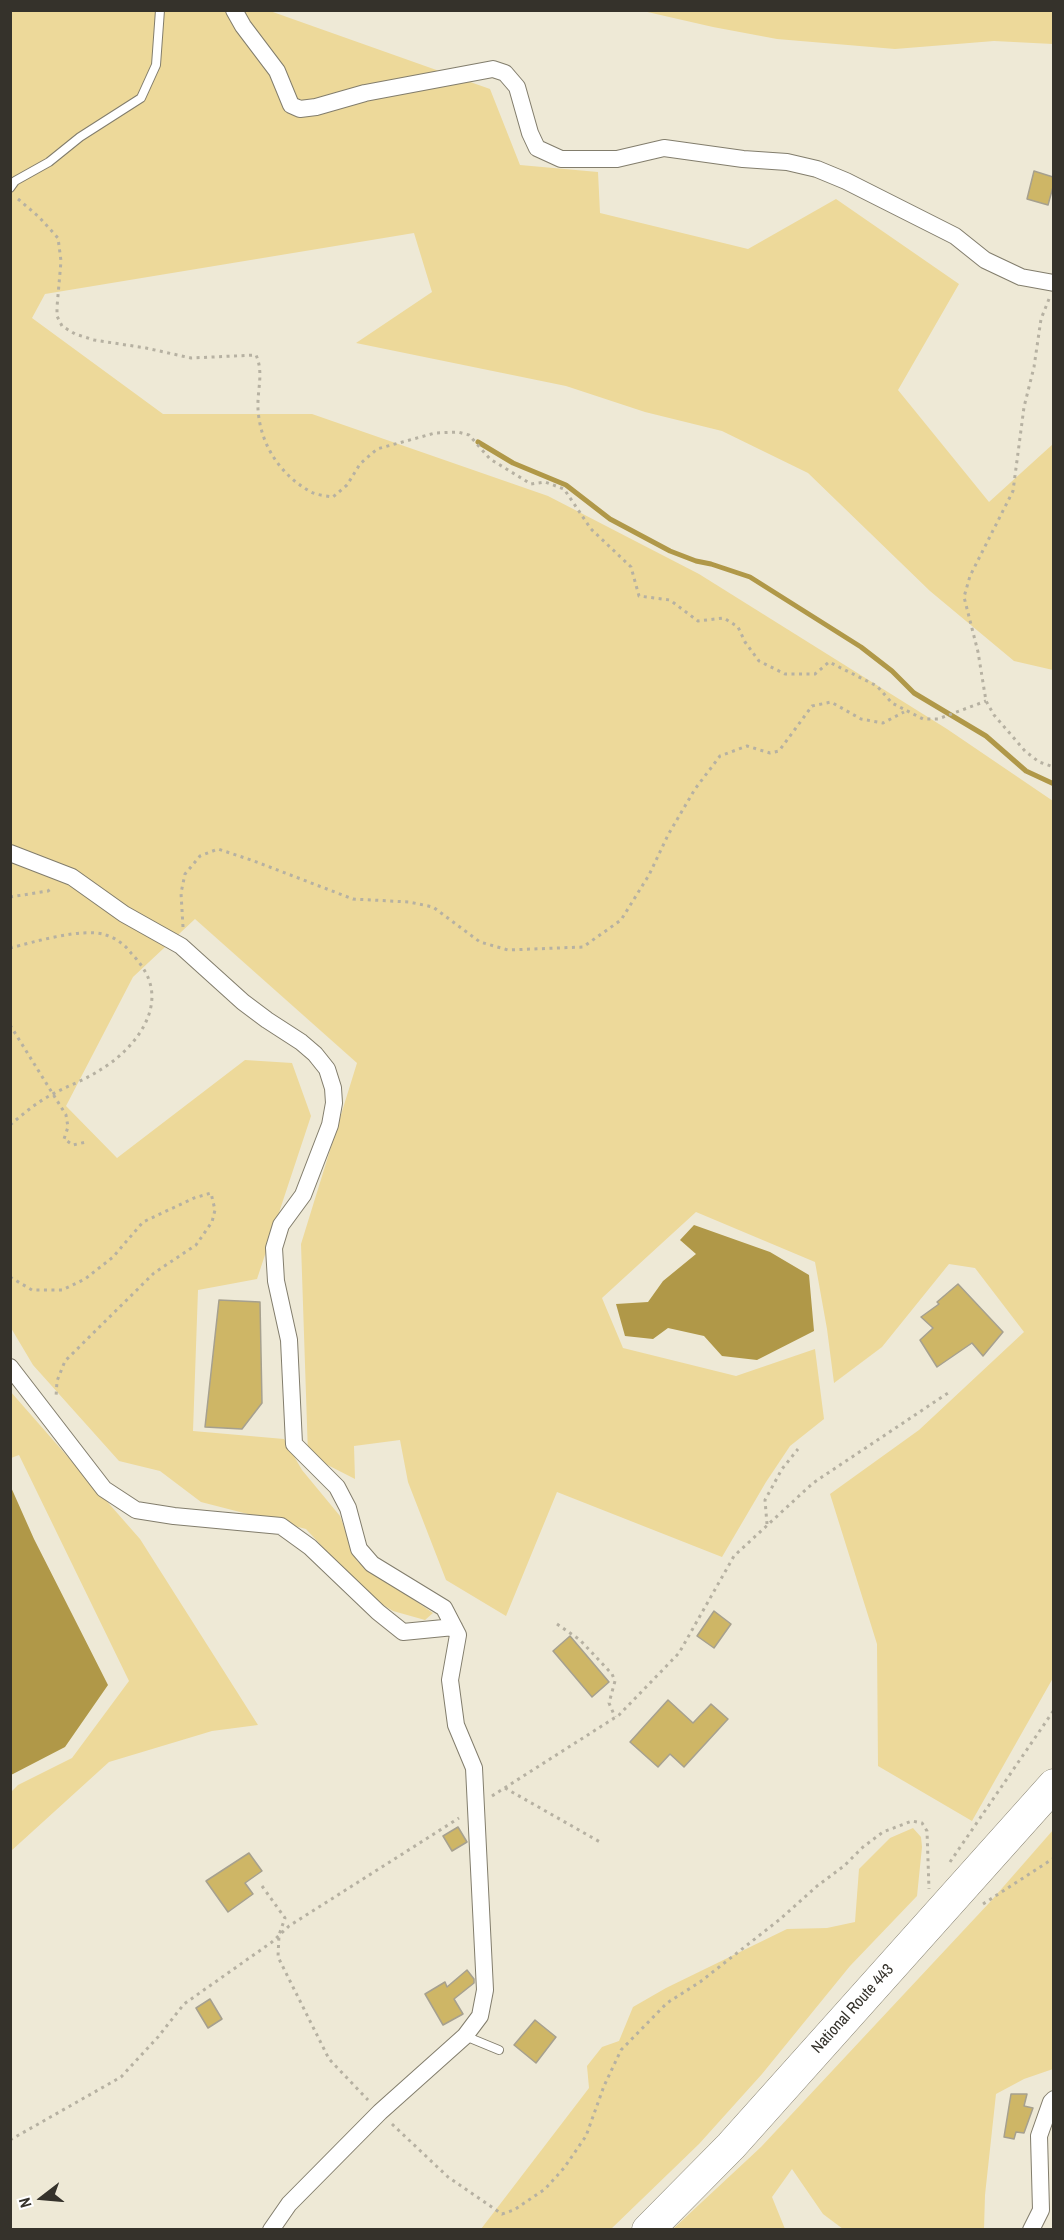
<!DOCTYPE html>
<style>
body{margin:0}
#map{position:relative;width:1064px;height:2240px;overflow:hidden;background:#eee9d6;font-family:"Archivo Narrow",sans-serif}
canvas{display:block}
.frame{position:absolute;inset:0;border:12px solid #35322b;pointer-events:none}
.north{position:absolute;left:12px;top:2168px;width:60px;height:60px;-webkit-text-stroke:4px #fff;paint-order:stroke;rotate:254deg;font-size:16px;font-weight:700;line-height:24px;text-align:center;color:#35322b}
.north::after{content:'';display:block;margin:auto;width:21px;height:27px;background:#35322b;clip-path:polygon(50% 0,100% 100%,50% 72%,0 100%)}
</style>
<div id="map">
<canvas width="1064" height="2240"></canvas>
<div class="frame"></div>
<div class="north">N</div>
</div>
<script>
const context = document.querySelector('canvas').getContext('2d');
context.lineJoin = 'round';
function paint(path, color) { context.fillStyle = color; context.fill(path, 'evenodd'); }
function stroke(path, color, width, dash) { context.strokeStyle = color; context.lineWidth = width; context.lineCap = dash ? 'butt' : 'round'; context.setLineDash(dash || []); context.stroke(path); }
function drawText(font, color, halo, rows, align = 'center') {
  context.font = font + ' "Archivo Narrow",sans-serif'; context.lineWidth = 4.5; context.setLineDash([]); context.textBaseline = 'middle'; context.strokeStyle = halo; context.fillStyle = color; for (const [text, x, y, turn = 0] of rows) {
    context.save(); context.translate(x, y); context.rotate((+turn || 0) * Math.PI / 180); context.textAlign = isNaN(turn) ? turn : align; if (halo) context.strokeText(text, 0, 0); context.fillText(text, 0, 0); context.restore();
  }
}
const green = new Path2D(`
 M10 11H270L490 89 520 165 598 172 600 213 748 249 836 199 959 284 898 390 989 502 1053 444V670L1014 661 930 591 808 473 722 431 645 412 566 386 356 343 432 292 414 233 45 294 32 318 163 414H312L548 496 699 574 947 729 1053 801V1678L972 1821 878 1766 877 1644 830 1494 919 1430 1024 1332 975 1268 949 1264 882 1347 834 1383 827 1329 815 1262 696 1212 602 1298 623 1348 736 1376 815 1349 824 1419 790 1446 766 1482 722 1557 557 1492 506 1616 446 1580 408 1482 400 1440 354 1446 355 1479 308 1455 301 1244 357 1063 195 919 133 977 66 1106 117 1158 245 1060 292 1063 311 1116 257 1279 198 1290 193 1431 284 1439 302 1470 340 1516 357 1561 433 1613 425 1620 393 1611 367 1595 306 1529 201 1502 160 1471 119 1461 33 1365 11 1328Z
 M643 11H1053V44L994 41 895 49 777 39 713 27Z
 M10 1391 140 1539 258 1725 212 1731 109 1762 11 1851V1792L18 1785 72 1758 129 1681 19 1455 11 1458Z
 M913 1828 921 1837 922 1847 917 1896 850 1966 762 2074 699 2144 611 2229H481L589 2088 587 2066 602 2047 619 2041 633 2007 666 1988 787 1929 827 1928 855 1922 859 1869 890 1838Z
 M1053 1830V2069L1024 2079 996 2094 985 2195 984 2229H843L823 2214 792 2169 772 2197 785 2229H673L761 2147 990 1902Z`);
const water = new Path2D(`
 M694 1225 770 1252 809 1275 814 1331 757 1360 722 1356 704 1336 668 1328 653 1339 625 1336 616 1304 648 1302 663 1281 696 1254 680 1240Z
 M10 1485 34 1539 108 1685 65 1747 11 1775Z`);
const stream = new Path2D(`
 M478 442 513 463 566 485 610 519 670 551 696 561 711 564 750 577 861 647 892 671 914 693 986 736 1026 771 1054 784`);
const building = new Path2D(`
 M1034 171 1053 177V187L1048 205 1027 199Z
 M958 1284 1003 1332 983 1356 972 1343 937 1367 920 1340 933 1328 921 1317 939 1304 937 1302Z
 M219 1300 260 1302 262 1403 242 1429 205 1427Z
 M714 1611 731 1624 714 1648 697 1636Z
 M570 1636 609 1682 592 1697 553 1651Z
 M668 1700 693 1723 711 1704 728 1719 684 1767 670 1754 658 1767 630 1742Z
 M458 1827 467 1842 452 1851 443 1836Z
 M249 1853 262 1871 245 1883 253 1894 228 1912 206 1881Z
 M467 1970 474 1979V1983L454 1999 463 2014 443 2025 425 1994 445 1982 447 1987Z
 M210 1999 222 2019 208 2028 196 2008Z
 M535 2020 556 2037 536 2063 514 2045Z
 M1011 2094H1027L1024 2106 1033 2108 1024 2133 1016 2132 1014 2139 1004 2137Z`);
const path = new Path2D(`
 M18 199 39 217 58 238 61 261 57 307V316L62 326 75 334 94 340 146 348 191 358 256 355C264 373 257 390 258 409 260 444 280 475 311 492 317 495 326 496 333 497L347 485 360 464 377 449 435 433 458 432 469 435 490 459 531 484 545 482 564 489 591 529 631 567 639 596 670 600 698 621 724 618 738 627 745 642 759 661 785 674H815L829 662 877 686 892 703 923 719H938L986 701
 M1049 299 1041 319 1034 367 1024 407 1013 491 970 576 964 597 978 652 986 701 994 715 1025 751 1039 762 1054 767
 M10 897 48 891 52 888
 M183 927 181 893 185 874 200 856 218 849 254 861 353 899 409 902 433 907 480 942 508 950 583 947 621 920 649 875 668 835 695 789 720 756 747 746 770 753 779 751 812 706 831 702 861 719 883 723 904 712
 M10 948C34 942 83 927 106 935 116 938 125 945 131 953 138 960 146 971 149 980 162 1016 129 1053 100 1070 85 1080 67 1086 51 1095 36 1103 23 1114 10 1125
 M10 1025 66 1115 68 1127 64 1139 73 1145 86 1142
 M10 1277 32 1290H62L85 1279 113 1257 143 1222 194 1198 211 1193 215 1210 212 1222 196 1245 154 1273 65 1361 57 1381 56 1397
 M767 1524 765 1500 782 1469 798 1449
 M557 1624 580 1640 612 1674 615 1681 609 1703 615 1717
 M505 1788 600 1842
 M492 1796 619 1715 679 1653 734 1556 813 1483 948 1393
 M950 1862 1054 1710
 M262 1886 285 1918 279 1935 278 1957 329 2059 368 2100
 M983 1904 1054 1858
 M392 2124 448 2177 502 2214 514 2210 545 2189 564 2168 586 2136 604 2086 621 2050 667 2003 700 1982 779 1920 817 1886 844 1866 863 1847 883 1832 912 1821 922 1823 927 1831 929 1889
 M10 2140 121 2077 158 2037 184 2004 272 1942 289 1926 459 1818`);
const lane = new Path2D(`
 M10 188 15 181 49 162 80 137 141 98 156 65 160 10
 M465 2036 499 2050`);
const street = new Path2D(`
 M234 10 243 26 277 71 291 105 300 109 316 107 365 93 493 69 505 73 517 87 530 133 537 148 561 159H617L664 148 743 159 787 162 817 169 846 181 955 236 985 260 1021 277 1054 283
 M10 853 72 877 124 914 181 946 243 1002 267 1020 301 1042 315 1054 327 1069 333 1088 334 1103 330 1125 303 1195 281 1225 274 1248 276 1281 289 1340 294 1444 337 1487 348 1508 359 1549 372 1564 444 1608 458 1635 450 1680 456 1725 474 1768 485 1990 480 2016 465 2036 380 2112 289 2204 271 2230
 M10 1367 104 1489 136 1510 174 1516 281 1526 310 1547 378 1612 403 1632 454 1627
 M1031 2230 1041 2210 1039 2136 1051 2102 1054 2099`);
const highway = new Path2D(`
 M648 2230 731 2146 1054 1785`);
const streetNames = [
 ["National Route 443",853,2009,-48]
];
paint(green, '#edd99a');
paint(water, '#b09848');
stroke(stream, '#b09848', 5);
paint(building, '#ceb666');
stroke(building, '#a6a08e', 1.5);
stroke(lane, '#827d6c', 10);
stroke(street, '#827d6c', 18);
stroke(highway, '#827d6c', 33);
stroke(path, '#b6b1a2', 3, [3, 4.5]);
stroke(lane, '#fff', 8);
stroke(street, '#fff', 16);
stroke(highway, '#fff', 32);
drawText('16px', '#35322b', '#fff', streetNames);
</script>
